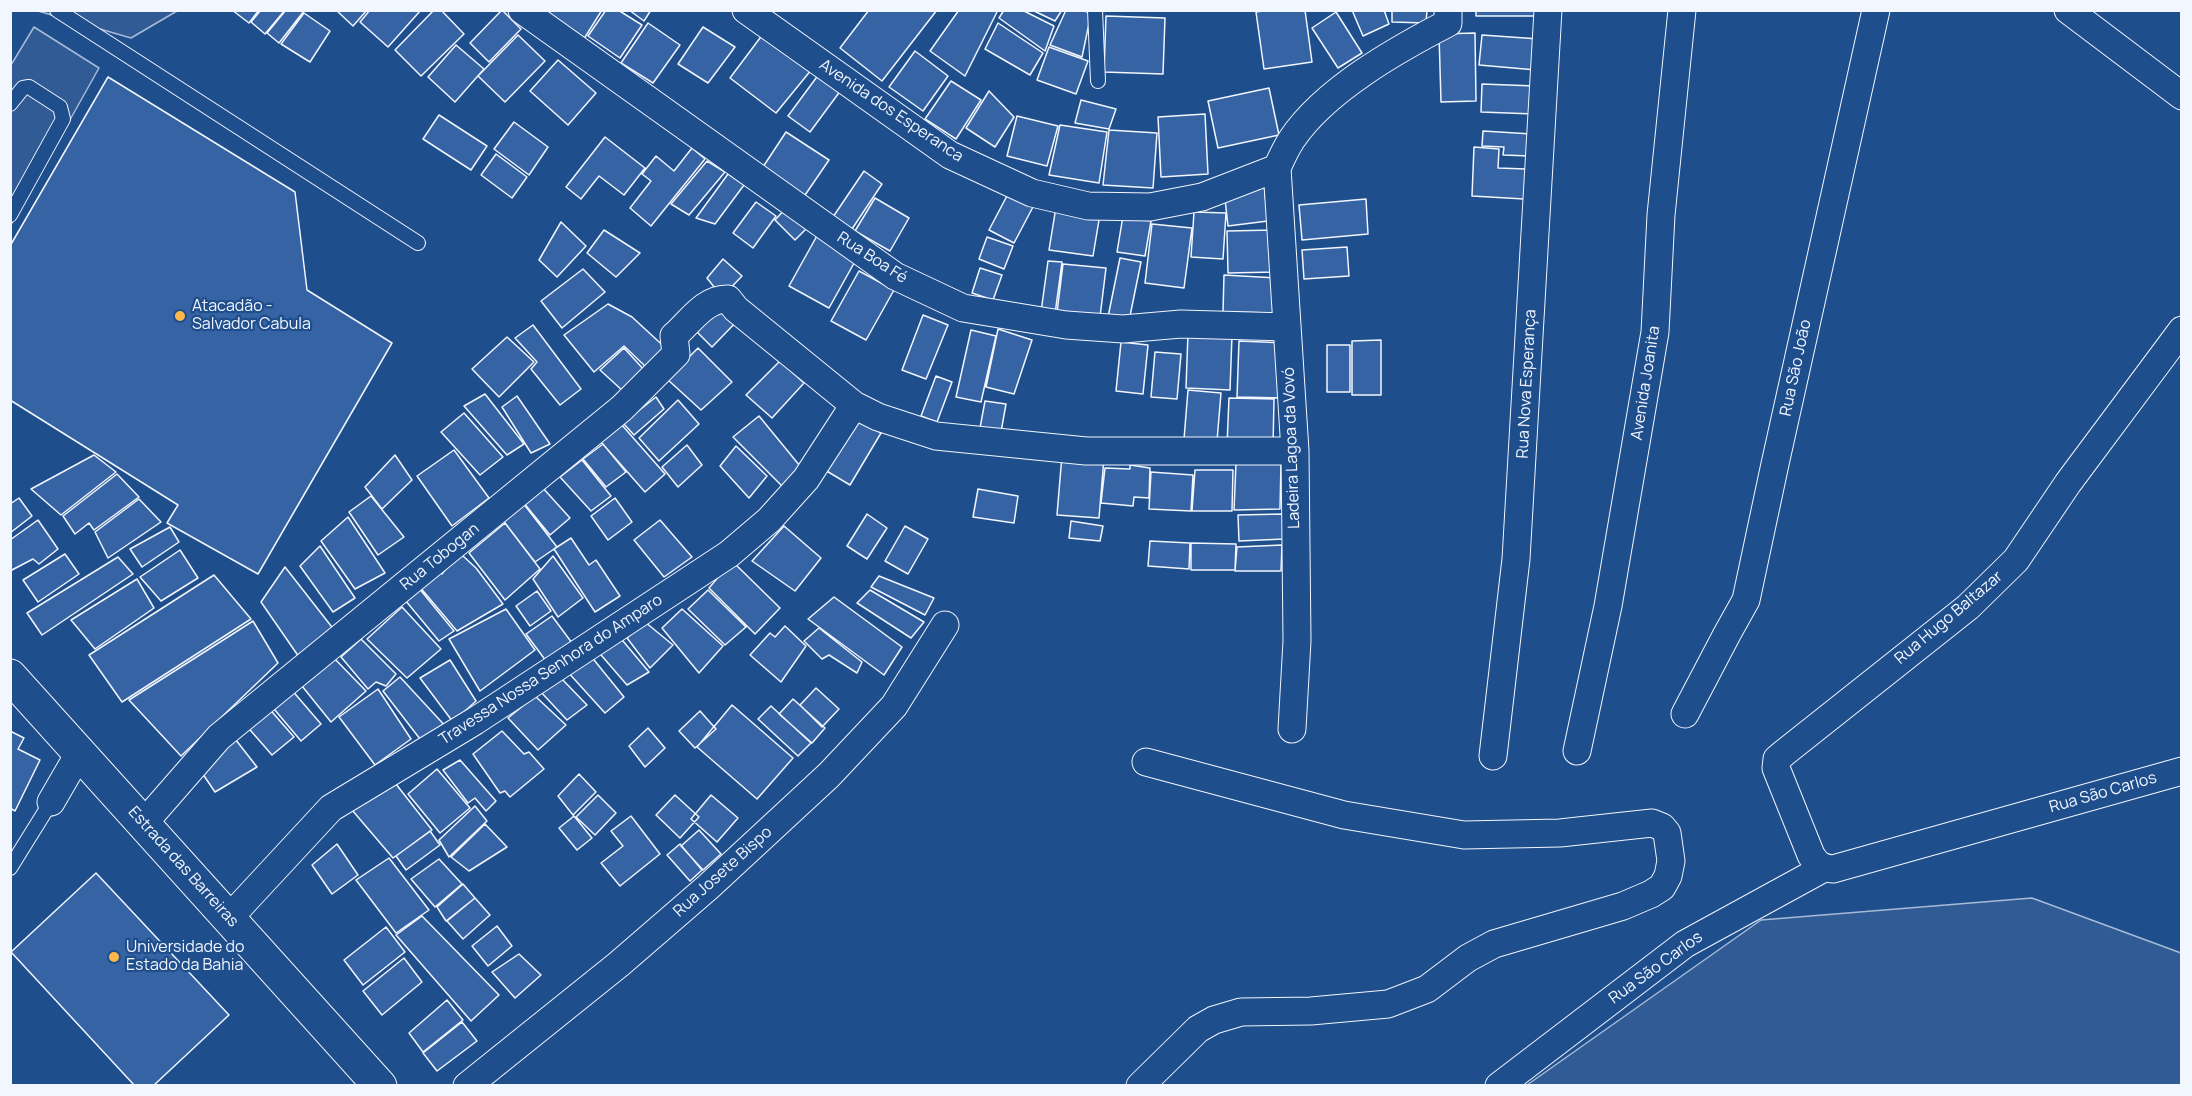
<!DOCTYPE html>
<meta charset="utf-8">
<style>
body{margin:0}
#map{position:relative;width:2192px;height:1096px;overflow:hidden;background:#1f4e8c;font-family:Manrope,sans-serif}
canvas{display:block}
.frame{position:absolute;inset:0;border:12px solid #f2f6ff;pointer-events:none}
</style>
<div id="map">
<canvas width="2192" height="1096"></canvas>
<div class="frame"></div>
</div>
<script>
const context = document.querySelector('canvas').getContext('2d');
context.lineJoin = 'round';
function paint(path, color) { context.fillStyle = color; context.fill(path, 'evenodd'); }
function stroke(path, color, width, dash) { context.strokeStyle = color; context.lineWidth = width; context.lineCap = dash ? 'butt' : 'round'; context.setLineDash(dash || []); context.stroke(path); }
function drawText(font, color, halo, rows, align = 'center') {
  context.font = font + ' Manrope,sans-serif'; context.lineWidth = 4.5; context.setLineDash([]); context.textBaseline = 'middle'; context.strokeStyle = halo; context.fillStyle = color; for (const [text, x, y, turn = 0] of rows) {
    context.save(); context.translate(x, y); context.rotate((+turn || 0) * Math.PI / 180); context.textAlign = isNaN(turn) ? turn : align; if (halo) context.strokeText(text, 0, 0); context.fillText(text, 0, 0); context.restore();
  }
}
const built = new Path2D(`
 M38 11H177L131 38Z
 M34 27 99 68 11 225V65Z
 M2032 898 2181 953V1085H1527L1761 920Z`);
const building = new Path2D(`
 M232 10H259L249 23Z
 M261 10H285L265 34 251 22Z
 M286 10 304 11 279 43 267 33Z
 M336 10H367L353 26Z
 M370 10H421L388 47 360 22Z
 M434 10H441L464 34 421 76 395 50Z
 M502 10 521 29 489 62 470 43Z
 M541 10H602L582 42Z
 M606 10H618L642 25 620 58 588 36Z
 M629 10H651L644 21Z
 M869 10H937L882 81 840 48Z
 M959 10H998L965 76 930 51Z
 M1004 10H1022L1054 26 1045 51 999 18Z
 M1032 10H1062L1055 21Z
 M1066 10H1083L1091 14 1082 57 1050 45Z
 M1269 10H1305L1312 62 1264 69 1256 12Z
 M1352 10H1384L1389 24 1363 36Z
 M1392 10H1427L1426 23 1392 22Z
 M1476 10H1537V16H1476Z
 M1336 12 1362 53 1338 68 1312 28Z
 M304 13 330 31 310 62 281 44Z
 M1106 16 1165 18 1163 74 1104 72Z
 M648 23 680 45 653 83 621 63Z
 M998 23 1043 53 1030 75 985 49Z
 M703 27 735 47 708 83 678 64Z
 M1475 33 1476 101 1441 102 1439 34Z
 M763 34 812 69 776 113 730 78Z
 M518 35 545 61 505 102 478 76Z
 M1482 35 1539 39 1536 70 1479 65Z
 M456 45 484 69 455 102 428 77Z
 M1049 47 1088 61 1076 94 1037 80Z
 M915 51 948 76 923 111 889 87Z
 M558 60 596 93 568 125 530 91Z
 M819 74 841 90 810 132 788 116Z
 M108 77 295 192 307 290 392 343 258 574 167 523 178 505 10 400V246Z
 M951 81 981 100 956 139 925 119Z
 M1482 84 1535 86 1534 114 1481 112Z
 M1269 88 1279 135 1218 148 1208 101Z
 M989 91 1014 117 995 147 966 128Z
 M1081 100 1116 109 1109 129 1075 123Z
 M1205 114 1208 174 1161 177 1158 117Z
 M439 115 487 146 471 170 423 139Z
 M1017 116 1058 126 1047 166 1007 156Z
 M514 122 548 147 529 175 494 149Z
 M1060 125 1107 132 1099 183 1049 175Z
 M1109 130 1157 133 1153 188 1103 185Z
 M1483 131 1532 134 1530 156 1503 155 1504 147 1482 146Z
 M786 132 829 160 803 198 761 170Z
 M605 137 645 168 624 195 599 176 581 199 566 187Z
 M1474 147 1499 149 1498 168 1526 169 1524 199 1472 196Z
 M692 148 705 159 651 226 630 208 651 181 642 174 656 156 674 171Z
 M496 154 527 177 512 198 481 175Z
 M707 161 725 172 689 215 671 204Z
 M864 171 882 184 852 229 833 217Z
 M728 174 744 185 715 224 696 218Z
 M1264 185 1268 221 1228 226 1224 190Z
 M1009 192 1034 205 1014 243 989 230Z
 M875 198 909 218 890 251 855 231Z
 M1366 199 1368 234 1302 240 1299 205Z
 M756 202 776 216 753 248 733 233Z
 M787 207 807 228 795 240 775 220Z
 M1056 207 1100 214 1093 256 1049 250Z
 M1194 212 1226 213 1223 259 1191 257Z
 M1123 216 1151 221 1145 256 1117 252Z
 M561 222 586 246 557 277 539 260Z
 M1152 224 1192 228 1184 288 1145 283Z
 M604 230 640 253 616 277 587 253Z
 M1274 230 1275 272 1228 273 1227 231Z
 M818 234 858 256 829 308 789 286Z
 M987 237 1013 246 1004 269 979 259Z
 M1347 247 1349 276 1304 279 1302 250Z
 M1120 258 1141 262 1129 321 1108 317Z
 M723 259 742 276 722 297 707 278Z
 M1048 261 1062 262 1055 314 1041 312Z
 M1063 264 1106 268 1100 317 1057 313Z
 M980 268 1002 275 993 300 972 293Z
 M583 269 605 292 562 328 541 301Z
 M859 271 894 290 866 340 831 321Z
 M1224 275 1277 278 1275 313 1223 312Z
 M722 301 741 317 712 347 693 328Z
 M608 304 632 317 670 352 647 368 624 346 594 372 564 335Z
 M923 315 948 325 926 379 902 370Z
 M533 325 581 389 560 405 531 369 537 362 515 338Z
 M998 329 1032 340 1014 394 986 387Z
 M971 330 996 336 981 402 956 397Z
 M1188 333 1232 335 1230 390 1186 388Z
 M507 337 534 362 499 397 472 369Z
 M1381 340V395H1352V341Z
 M1239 341 1286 343 1284 398 1237 397Z
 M1121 342 1148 345 1143 394 1116 391Z
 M1327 345H1350V392H1327Z
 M624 348 646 372 624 392 600 370Z
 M698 348 732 382 701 410 667 379Z
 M1155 352 1181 354 1177 399 1151 397Z
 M780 361 804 383 772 418 746 395Z
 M936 376 952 382 937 422 921 416Z
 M1188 390 1221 393 1217 441 1184 439Z
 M485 394 524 444 507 455 464 406Z
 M517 396 550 444 531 453 502 407Z
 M656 397 664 409 634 435 623 423Z
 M1229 398 1274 399 1273 447 1227 445Z
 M678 400 699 424 659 461 639 438Z
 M985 401 1006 404 1001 432 980 428Z
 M464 413 503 457 480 475 441 432Z
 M851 415 881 433 850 485 820 467Z
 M759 416 800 466 782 486 733 437Z
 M621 424 665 474 645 492 601 442Z
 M603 444 626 472 606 487 583 459Z
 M687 445 702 465 678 487 662 467Z
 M736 446 767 476 749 498 720 466Z
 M454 450 489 498 452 526 417 476Z
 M94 455 116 472 61 515 31 489Z
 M395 455 412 480 382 509 365 487Z
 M1062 455 1104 458 1099 518 1057 515Z
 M582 460 611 496 591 511 560 477Z
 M1236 463H1281L1280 509 1234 510Z
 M1130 465 1150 468 1149 498 1134 497 1133 506 1101 503 1105 468 1130 469Z
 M1195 470H1233L1232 511H1192Z
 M1151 472 1193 475 1191 511 1149 509Z
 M117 474 139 497 94 530 89 523 75 534 63 516Z
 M542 487 570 518 550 535 523 502Z
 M978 489 1018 496 1014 523 973 517Z
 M371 496 404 537 378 555 349 512Z
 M19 498 32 516 10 533V504Z
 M615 498 632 522 608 540 591 516Z
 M139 499 161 522 108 558 95 532Z
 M523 503 557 547 535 562 502 519Z
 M867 514 887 528 867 559 847 546Z
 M1283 514 1284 539 1239 541 1238 515Z
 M348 517 385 573 355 589 321 541Z
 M38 520 58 549 39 564 33 559 10 571V540Z
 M660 520 692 557 664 577 634 540Z
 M1071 521 1103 526 1100 541 1069 538Z
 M505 523 540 569 505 600 469 553Z
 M784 526 821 558 795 591 752 561Z
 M905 526 928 539 908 574 885 561Z
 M170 527 179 542 142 567 130 549Z
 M571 538 589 565 596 560 620 596 595 612 554 549Z
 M1150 541 1190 543 1189 569 1148 566Z
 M1191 543 1236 544 1235 570H1191Z
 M1282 545 1281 571H1235L1237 547Z
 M320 546 355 598 333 612 300 566Z
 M180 550 198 578 161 601 140 577Z
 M65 554 79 574 38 602 23 580Z
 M457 554 463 556 476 568 503 604 457 631 419 586 437 570 442 574Z
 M553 556 583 598 558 617 533 579Z
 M118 557 133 574 42 635 27 613Z
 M732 561 780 608 755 634 709 588Z
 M285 567 335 631 299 657 261 602Z
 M214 575 251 619 122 702 89 655Z
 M879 576 934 598 925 615 871 587Z
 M137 579 154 608 95 649 71 620Z
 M418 587 454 631 439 641 405 600Z
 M708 590 746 627 725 645 688 609Z
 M870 590 924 622 911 638 857 603Z
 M537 591 551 611 530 626 516 606Z
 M834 597 902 647 884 675 808 619Z
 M402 607 441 649 407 678 367 639Z
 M506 609 535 650 480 691 449 639Z
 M682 609 723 646 699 673 662 628Z
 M552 616 575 647 549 665 526 634Z
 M253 621 278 663 181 756 129 700Z
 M645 622 673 645 650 668 627 638Z
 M785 626 806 646 781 682 750 655 770 633 775 637Z
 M819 628 862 662 857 673 829 655 822 659 804 641Z
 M618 635 649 672 627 685 595 648Z
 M361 639 396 674 386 686 376 682 368 689 341 657Z
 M590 655 624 697 605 713 566 670Z
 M334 658 366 691 331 722 302 686Z
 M450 660 476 701 453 722 420 678Z
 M559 676 587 705 567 720 540 691Z
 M400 677 448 729 427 748 383 691Z
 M290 688 321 724 301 741 269 703Z
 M816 688 839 709 822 727 800 705Z
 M378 689 411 739 375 765 339 717Z
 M535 696 566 725 538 750 508 718Z
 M793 699 825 728 812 743 779 714Z
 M266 705 294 737 272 755 244 723Z
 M732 705 793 758 757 799 697 747Z
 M771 706 811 743 798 756 758 719Z
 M700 711 716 729 695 748 679 731Z
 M648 728 665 748 645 767 629 746Z
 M10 731 24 738 18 749 40 760 15 811 10 808Z
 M502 731 524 754 529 752 544 769 510 797 505 791 500 793 473 754Z
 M232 735 257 767 215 792 198 767Z
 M460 760 496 801 486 811 475 798 468 803 443 770Z
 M437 769 470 808 440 833 408 794Z
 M579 774 596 792 573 815 558 796Z
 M392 779 432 830 393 858 352 810Z
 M598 795 616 813 595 835 576 817Z
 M675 795 699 817 680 838 656 815Z
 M711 795 738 818 717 842 691 819Z
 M475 806 487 821 449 857 439 840Z
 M574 816 592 838 577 850 559 828Z
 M631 816 660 854 620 886 601 863 623 846 611 831Z
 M485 824 507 847 469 871 451 857Z
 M699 830 721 854 703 870 681 846Z
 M430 831 440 845 406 870 396 856Z
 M337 844 358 875 332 894 312 865Z
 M680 844 702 870 690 881 667 855Z
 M389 858 429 910 396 933 356 880Z
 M439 859 462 884 435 907 411 879Z
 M96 873 229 1015 153 1086H135L11 952Z
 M463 884 475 898 446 921 437 907Z
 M475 898 490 915 463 939 447 921Z
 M422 916 499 995 471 1021 396 935Z
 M497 926 512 946 488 966 472 946Z
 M386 927 405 952 363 985 344 960Z
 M519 954 541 975 515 998 492 972Z
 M404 958 422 982 382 1015 363 991Z
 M447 1000 463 1020 423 1052 409 1033Z
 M462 1022 477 1041 437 1071 423 1053Z`);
const service = new Path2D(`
 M57 10 418 243
 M1095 10 1098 81
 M10 104 23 88 29 87 60 107 63 119 10 215
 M10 868 51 802`);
const minor = new Path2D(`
 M522 10 895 276 963 308 1066 325 1123 329 1181 324 1287 327
 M746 10 950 155 1032 193 1088 206 1150 207 1202 197 1277 168C1281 159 1286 148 1292 139 1325 90 1396 50 1448 23V10
 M2068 10 2182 96
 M1277 168 1295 451 1297 641 1292 729
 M2182 330 2068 483 2016 560 1968 607 1784 753 1777 759 1776 768 1811 855C1817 865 1822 868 1833 869L2182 771
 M1685 714 1727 634 1746 600 1775 464 1876 10
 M1577 751 1608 606 1655 332 1661 215 1682 10
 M1493 756 1516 559 1548 10
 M51 802 80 752
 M144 823 219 737 622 408 676 354 674 336C690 322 705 298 728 299L736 309 854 405 878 417 936 436 1086 451H1295
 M229 918 331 808 475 721 729 554 769 520 806 479 854 405
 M467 1086 619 964 708 887 829 775 894 706 945 625
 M1140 1086 1198 1029 1214 1020 1241 1012 1311 1011 1388 1004 1427 989 1468 958 1494 944 1623 906 1651 894 1662 887 1668 876 1671 861 1667 833 1662 827 1652 823 1560 833 1464 835 1344 815 1146 762
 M1499 1086 1685 944 1824 868`);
const secondary = new Path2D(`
 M10 676 380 1086`);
const markers = [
 [180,316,6,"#ffb74d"],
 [114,957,6,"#ffb74d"]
];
const streetNames = [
 ["Avenida dos Esperanca",891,111,34],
 ["Rua Boa Fé",872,258,33],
 ["Rua São João",1796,368,-78],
 ["Avenida Joanita",1646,383,-81],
 ["Rua Nova Esperança",1527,384,-87],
 ["Ladeira Lagoa da Vovó",1292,448,-92],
 ["Rua Tobogan",440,557,-39],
 ["Rua Hugo Baltazar",1949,618,-40],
 ["Travessa Nossa Senhora do Amparo",551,670,-33],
 ["Rua São Carlos",2103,793,-16],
 ["Estrada das Barreiras",183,867,48],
 ["Rua Josete Bispo",723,872,-42],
 ["Rua São Carlos",1656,968,-36]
];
const poiNames = [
 ["Atacadão -",192,307],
 ["Salvador Cabula",192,325],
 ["Universidade do",126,948],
 ["Estado da Bahia",126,966]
];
paint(built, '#305b95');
stroke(built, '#a8bbd7', 1.5);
paint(building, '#3563a3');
stroke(building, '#f2f6ff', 1.5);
stroke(service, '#f2f6ff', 16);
stroke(minor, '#f2f6ff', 29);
stroke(secondary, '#f2f6ff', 35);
stroke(service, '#1f4e8c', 14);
stroke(minor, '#1f4e8c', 27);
stroke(secondary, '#1f4e8c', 33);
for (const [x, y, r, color] of markers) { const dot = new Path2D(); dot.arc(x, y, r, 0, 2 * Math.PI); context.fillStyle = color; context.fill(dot); stroke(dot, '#1f4e8c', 2); }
drawText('16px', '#f2f6ff', '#1f4e8c', streetNames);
drawText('16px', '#f2f6ff', '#1f4e8c', poiNames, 'left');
</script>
